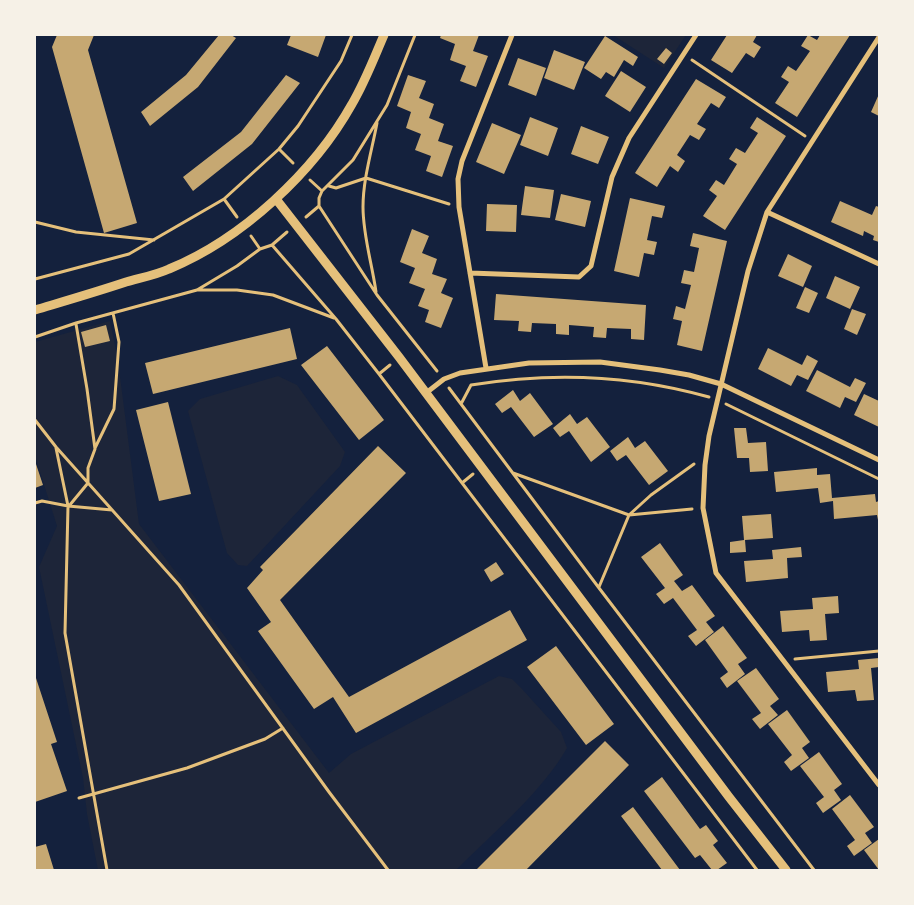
<!DOCTYPE html>
<style>
body{margin:0}
#map{position:relative;width:914px;height:905px;overflow:hidden;background:#14213d;font-family:Merriweather,serif}
canvas{display:block}
.frame{position:absolute;inset:0;border:36px solid #f6f1e7;pointer-events:none}
</style>
<div id="map">
<canvas width="914" height="905"></canvas>
<div class="frame"></div>
</div>
<script>
const context = document.querySelector('canvas').getContext('2d');
context.lineJoin = 'round';
function paint(path, color) { context.fillStyle = color; context.fill(path, 'evenodd'); }
function stroke(path, color, width, dash) { context.strokeStyle = color; context.lineWidth = width; context.lineCap = dash ? 'butt' : 'round'; context.setLineDash(dash || []); context.stroke(path); }
const green = new Path2D(`
 M613 35H686L664 68Z
 M110 321 118 361 139 524 329 773 351 754 499 676 512 679 522 689 561 732 567 748C542 792 492 834 456 870H98L87 814 83 778 39 567 57 526 35 456V342Z
 M278 376 297 385 345 452 340 466 247 566 238 565 227 553 188 411 200 399Z`);
const building = new Path2D(`
 M57 35H94L88 50 137 223 104 233 52 47Z
 M219 35H231L236 38 198 87 150 126 141 112 186 75Z
 M291 35H326L318 57 287 45Z
 M441 35H479L473 51 488 56 476 87 460 81 466 66 450 60 455 44 440 38Z
 M727 35H757L753 42 761 47 754 58 746 53 732 73 711 60Z
 M808 35 817 40 820 35H850L797 117 775 103 789 82 781 77 788 66 796 71 810 51 801 46Z
 M605 36 638 57 633 66 624 60 614 77 606 72 601 79 584 68Z
 M666 48 672 53 664 64 657 59Z
 M554 50 585 62 574 90 544 78Z
 M518 58 546 68 536 96 508 85Z
 M621 71 646 87 630 112 605 96Z
 M286 75 300 83 252 144 193 191 183 177 241 132Z
 M408 75 426 81 419 98 434 104 429 118 444 124 438 141 453 146 442 177 426 171 431 156 415 150 421 134 406 128 411 112 397 106Z
 M696 79 726 97 719 108 711 103 697 124 706 129 699 140 690 135 677 155 685 161 678 172 670 166 657 187 635 173Z
 M879 94V116L871 112Z
 M530 117 558 128 548 156 520 145Z
 M757 117 786 136 725 230 703 216 717 196 709 190 716 180 724 185 737 164 729 159 736 148 745 153 758 133 750 128Z
 M492 123 521 135 504 174 476 162Z
 M581 126 609 137 598 164 571 154Z
 M525 186 554 190 550 218 521 215Z
 M561 194 591 201 585 227 555 220Z
 M630 198 665 206 662 218 652 216 647 240 657 242 654 255 644 253 639 277 614 271Z
 M840 201 872 215 876 206 879 207V242L873 240 874 236 864 231 863 236 831 222Z
 M487 204 517 205 516 232 486 231Z
 M412 229 429 236 422 253 437 259 432 274 447 279 441 293 453 298 441 328 425 322 429 310 418 306 425 289 409 283 415 268 400 262Z
 M693 233 727 241 702 351 677 345 682 321 673 319 676 306 685 309 691 285 681 283 684 270 694 272 699 248 690 246Z
 M788 254 812 266 803 287 778 276Z
 M835 276 860 287 850 309 826 298Z
 M805 287 818 293 809 313 796 308Z
 M496 294 646 305 644 340 631 339V329L607 328 606 338 593 337 594 327 569 325V335L556 334V324L532 323 531 332 518 331 519 321 494 320Z
 M852 309 866 314 857 335 844 329Z
 M106 325 110 341 85 347 81 332Z
 M290 328 297 359 153 394 145 363Z
 M327 346 384 420 359 440 301 365Z
 M768 348 802 365 807 355 818 361 808 380 797 375 791 386 758 369Z
 M817 370 850 387 855 378 866 383 856 402 845 397 840 408 806 391Z
 M513 390 520 401 530 393 553 424 534 437 511 407 502 413 495 404Z
 M864 394 879 401V427L854 415Z
 M168 402 191 494 159 501 136 410Z
 M570 414 577 424 587 417 610 447 591 462 569 431 560 437 553 428Z
 M734 428H746L748 443 766 442 768 471 750 472 749 458H737Z
 M628 437 635 448 645 441 668 471 649 485 626 455 617 461 610 451Z
 M378 446 406 473 280 600 349 697 510 610 527 640 356 733 333 697 314 709 258 631 271 622 247 588 263 570 260 567Z
 M35 461 43 485 35 488Z
 M817 468V475L830 474 832 498 875 494 876 502 879 501V520H878L877 515 834 519 833 501 820 503 818 488 776 492 774 472Z
 M771 514 773 538 745 540 746 552 730 553V542L744 540 742 516Z
 M660 543 683 575 674 581 682 591 692 585 715 616 706 622 714 632 696 646 688 636 697 630 673 598 664 604 656 594 665 588 641 557Z
 M801 547 802 557 787 558 788 578 746 582 744 561 773 559 772 550Z
 M496 562 504 574 491 582 484 570Z
 M838 596 839 613 825 614 827 640 810 641 809 630 782 632 780 611 813 609 812 598Z
 M723 626 747 658 738 664 745 674 727 688 720 678 728 672 705 640Z
 M556 646 614 724 586 745 527 667Z
 M879 658V667L871 668 874 700 857 701 855 690 828 692 826 672 859 669 858 660Z
 M756 668 779 699 770 706 778 715 760 729 752 719 761 713 737 681Z
 M35 675 57 742 51 744 67 791 35 802Z
 M787 710 810 742 802 748 809 758 791 771 784 762 792 755 768 724Z
 M605 741 629 765 526 870H476Z
 M819 752 842 784 834 790 841 800 823 813 816 803 824 797 800 766Z
 M662 777 700 829 706 825 718 841 713 845 727 863 717 870H712L700 855 695 858 644 791Z
 M850 795 874 827 865 833 872 843 854 856 847 846 855 840 832 809Z
 M633 807 680 870H662L621 816Z
 M879 839V870L864 850Z
 M46 844 54 870H35V847Z`);
const path = new Path2D(`
 M692 60 805 136
 M279 149 293 163
 M310 180 322 191
 M329 186 336 188 366 178 449 204
 M224 199 237 217
 M319 206 377 295 437 371
 M306 217 319 206V198L322 191 353 160 387 105 415 35
 M35 222 76 232 154 240
 M251 236 260 249
 M272 245 336 319 379 374 757 870
 M35 279 129 254 224 199 279 149 298 126 341 61 352 35
 M197 290H237L273 295 334 318
 M376 292C372 263 363 236 363 207 363 179 372 150 377 123
 M35 337 76 323 197 290 237 266 260 249 272 245 287 232
 M379 374 390 365
 M449 388 599 588 814 870
 M461 404 471 385C550 372 631 375 709 397
 M726 404 879 479
 M35 420 56 447 179 585 329 792 388 870
 M56 448 68 506 65 633 107 870
 M95 448 114 409 119 342 113 313
 M513 473 629 515 692 509
 M462 483 473 474
 M35 503 42 501 68 506 112 510
 M69 506 88 483V468L95 449 87 389 76 324
 M599 587 629 515 651 495 694 464
 M795 659 879 651
 M79 798 187 768 265 739 283 728`);
const minor = new Path2D(`
 M879 37 767 212 748 271 709 436 705 465 703 508 716 573 879 785
 M767 212 879 264
 M470 273 579 277 591 266 612 177 629 138 696 35
 M486 368 459 207 458 179 462 161 512 35
 M426 393 444 379 460 373 529 363 600 362 660 370 689 375 721 384 879 460`);
const tertiary = new Path2D(`
 M276 199 399 357 729 797 786 870
 M35 310C65 301 96 292 126 282 140 278 156 275 169 269 242 239 314 172 352 104 365 82 374 58 384 35`);
paint(green, '#1d2539');
paint(building, '#c6a872');
stroke(path, '#e5c07b', 3);
stroke(minor, '#e5c07b', 5);
stroke(tertiary, '#e5c07b', 9);
</script>
